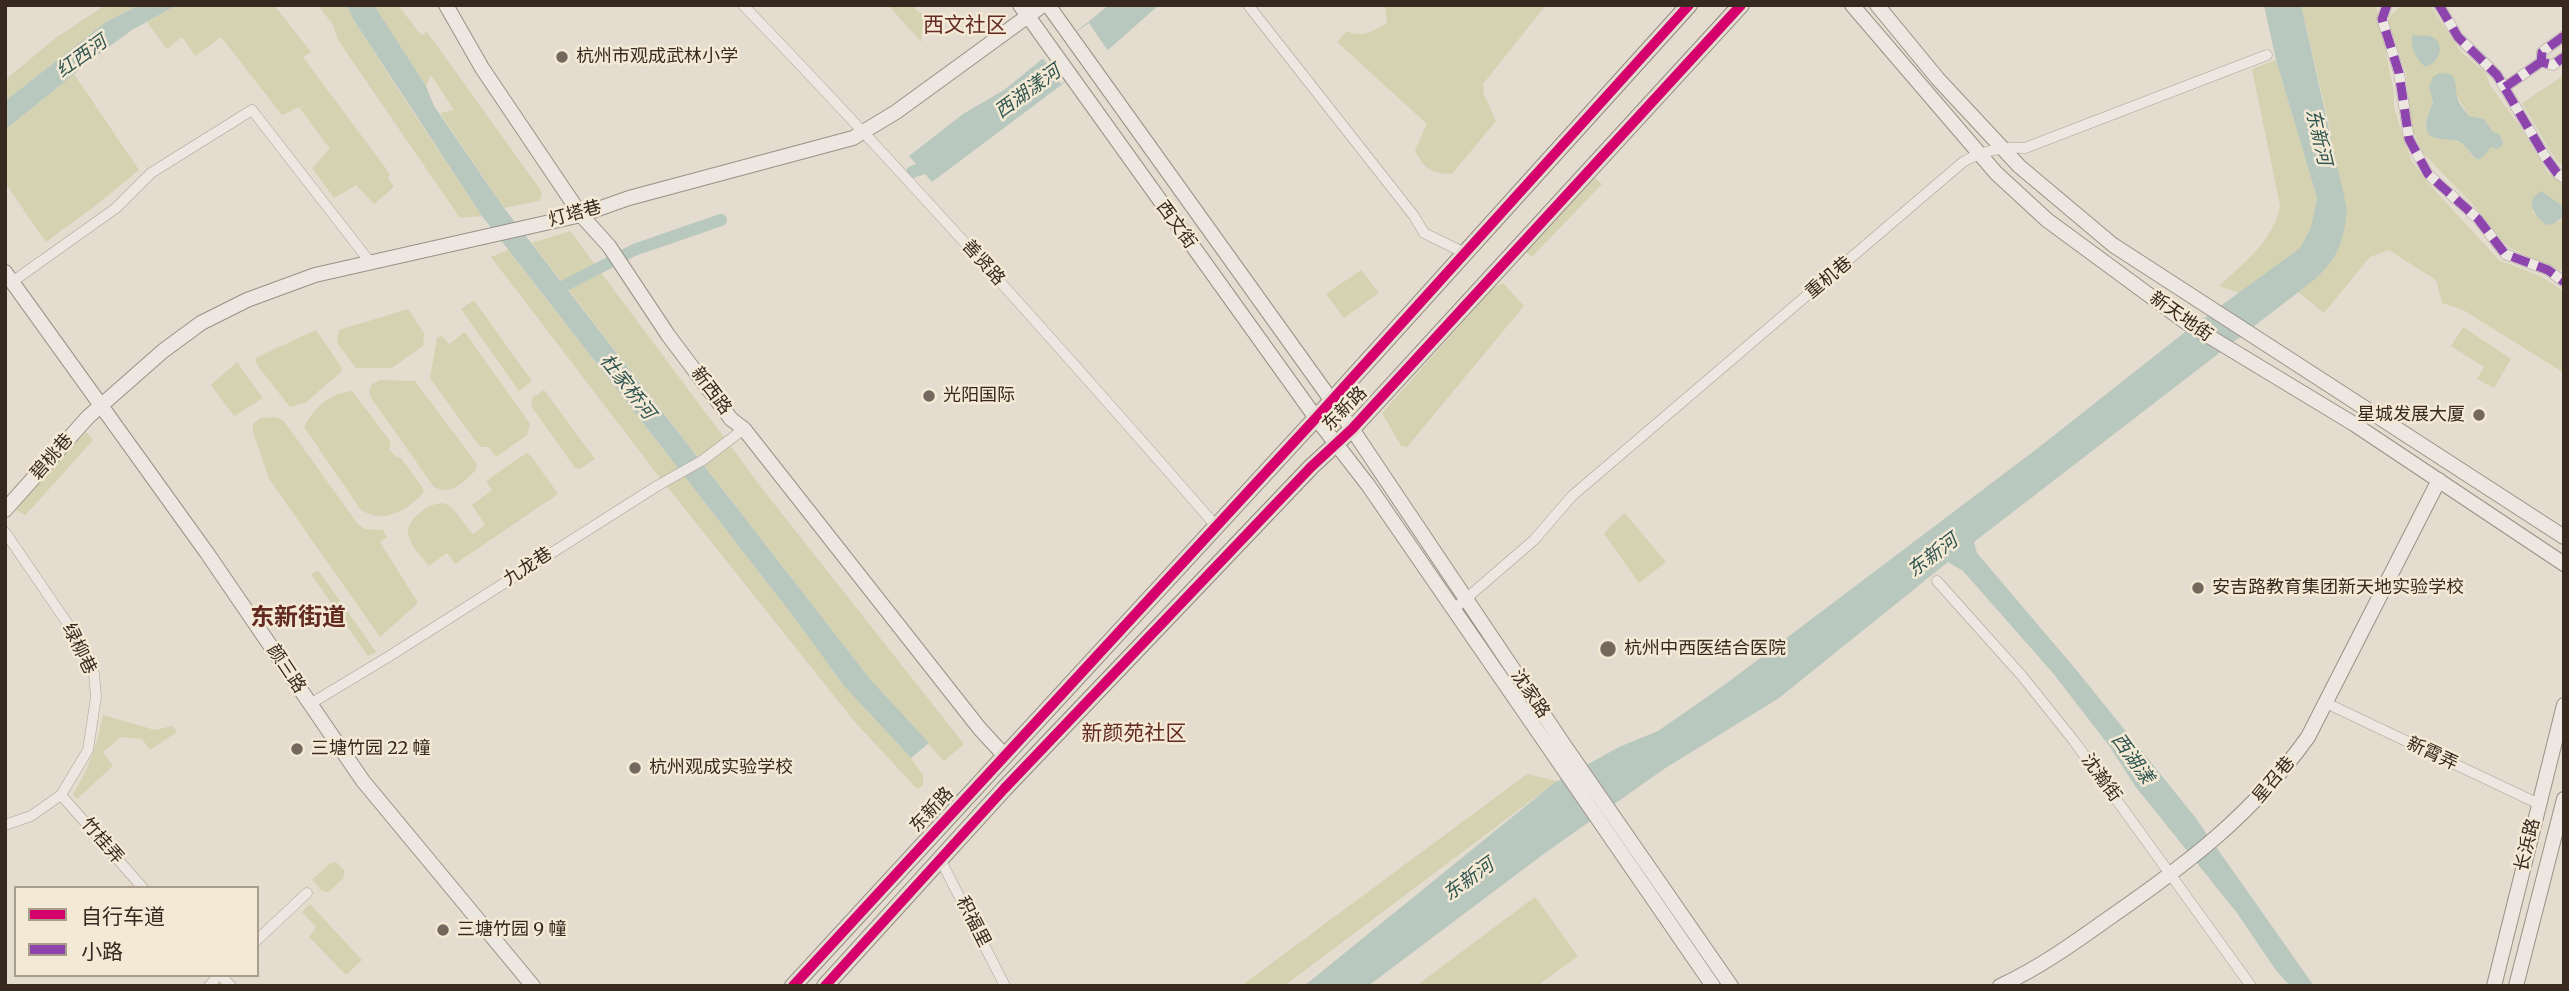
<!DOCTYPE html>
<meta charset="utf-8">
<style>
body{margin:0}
#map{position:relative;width:2569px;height:991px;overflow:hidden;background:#e4dcce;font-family:Merriweather,"Noto Sans SC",serif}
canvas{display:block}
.frame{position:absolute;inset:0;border:7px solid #372920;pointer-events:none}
.legend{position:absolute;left:14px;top:886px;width:245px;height:91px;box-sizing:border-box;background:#f4e9d5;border:2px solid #a89c8d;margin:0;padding:9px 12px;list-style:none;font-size:21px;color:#372920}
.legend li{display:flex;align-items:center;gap:14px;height:35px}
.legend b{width:35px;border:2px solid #a89c8d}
</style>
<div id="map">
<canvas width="2569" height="991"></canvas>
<div class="frame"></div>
<ul class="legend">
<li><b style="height:9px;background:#d6006c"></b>自行车道</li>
<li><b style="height:9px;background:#8e44ad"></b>小路</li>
</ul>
</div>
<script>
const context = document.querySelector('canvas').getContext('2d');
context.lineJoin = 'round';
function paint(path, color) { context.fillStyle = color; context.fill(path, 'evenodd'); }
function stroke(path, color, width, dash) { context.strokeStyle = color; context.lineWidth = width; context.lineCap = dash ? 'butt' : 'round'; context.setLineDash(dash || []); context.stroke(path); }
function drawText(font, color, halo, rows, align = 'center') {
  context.font = font + ' Merriweather,"Noto Sans SC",serif'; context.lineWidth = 5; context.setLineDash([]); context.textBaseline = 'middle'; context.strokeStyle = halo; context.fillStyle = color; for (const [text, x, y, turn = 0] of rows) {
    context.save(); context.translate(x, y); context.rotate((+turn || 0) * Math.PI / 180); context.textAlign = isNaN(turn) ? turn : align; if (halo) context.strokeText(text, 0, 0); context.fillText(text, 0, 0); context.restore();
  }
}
const green = new Path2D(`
 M105 5H139L106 22 5 101V80L57 37Z
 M177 5H274L311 52 303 57 390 174 388 178 394 187 374 204 356 185 334 198 312 168 330 149 299 107 282 115 221 37 195 56 182 37 167 49 147 22Z
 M318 5H347L353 19 401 94 482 216 460 218 338 40 333 25Z
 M374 5H398L421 35 427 32 540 189 542 195 539 201 504 208 440 113 454 110 431 75 426 86Z
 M888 5H913L917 11 929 17 922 29 921 42Z
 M1385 5H1546L1483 84 1484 95 1496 121 1452 174C1432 174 1423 168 1415 150L1427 124 1337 42 1347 31C1362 38 1374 31 1387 23Z
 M2301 5H2376L2394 92V108L2411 160 2428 183 2499 260 2540 276 2564 291V373L2463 310 2442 303 2436 280 2389 250 2370 257 2324 313 2298 292 2324 271 2331 133Z
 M2402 5H2428L2432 8 2461 52 2486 73 2490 85 2521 128 2548 173 2564 185V207L2542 191 2532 211 2546 225 2560 220 2564 216V272L2510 248 2500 239 2477 209 2422 152 2411 126 2406 73 2389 24V17ZM2457 96 2469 116 2489 127 2493 133 2499 134 2503 140 2502 145 2491 147 2473 157 2463 144 2426 130C2423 117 2434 110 2433 98Z
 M2276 60 2317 198 2311 227 2300 248 2239 293 2219 286C2244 263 2274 240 2280 206L2252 69Z
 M74 74 139 170 100 202 46 242 5 183V130Z
 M2564 75V167L2556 160 2522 103Z
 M1594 177 1602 184 1532 257 1526 252Z
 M570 231 764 491 964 744 944 761 870 679 532 243Z
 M508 250 793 616 844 686 911 758 923 775V785L917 789 854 721 657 474 491 257Z
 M1361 270 1379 293 1344 318 1326 294Z
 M1503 283 1524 306 1407 447 1401 446 1382 413 1494 287Z
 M474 300 532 381 519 391 461 309Z
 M408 309 424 333 423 346 392 368H356L337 343 339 330Z
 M2463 327 2511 359 2494 388 2477 379 2484 367 2451 346Z
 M316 330 342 368 341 372 305 403 290 407 257 365 255 358Z
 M465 332 530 424 527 435 496 457 489 447H480L430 378 437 338 442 336 449 344Z
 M237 362 263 398 234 416 211 385Z
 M380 380 415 381 477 464 476 470C463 482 453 496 434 487L371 398 369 391 372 384Z
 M544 390 595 459 580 469 575 468 531 406 533 397Z
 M352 391 391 442 389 449 396 457 401 458 424 490C420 501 397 515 384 516 375 517 369 514 361 510L304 427C314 408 330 393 352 391Z
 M275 417 284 421 357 523 365 529 383 530 387 537 380 542 418 603 380 637 269 479 253 432V424L261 418Z
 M86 432 93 440 32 508 25 515 14 509Z
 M526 453 531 456 558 494 455 564 447 553 429 566C422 557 409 545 408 533 406 520 434 497 448 505 457 511 465 526 473 534L485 525 472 505 492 490 486 481Z
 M1625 513 1666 562 1639 583 1604 534 1611 525Z
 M318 570 376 652 368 656 311 574Z
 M103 715 155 730 172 726 177 732 150 750 142 739 121 737 103 752 113 766 77 799 73 794C89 769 97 744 103 715Z
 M1527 774 1557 781 1284 986H1241Z
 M336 862 345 871 343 878 329 892 322 891 312 880 330 863Z
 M1535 897 1578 956 1537 986H1416Z
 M310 904 362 960 346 975 309 937 316 927 302 912Z`);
const water = new Path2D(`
 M139 5H177L132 30 95 57 5 130V101L106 22Z
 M347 5H374L426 86 434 106 504 208 870 679 929 743 911 758 844 686 793 616 482 216 353 19Z
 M1109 5H1159L1108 50 932 182 909 156 963 114 1004 90Z
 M2264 5H2301L2347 209C2344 240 2339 258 2314 280L1974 542 1977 553 2078 672 2195 817 2314 986H2290L2275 969 2237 913 2135 786 2110 747 2052 672 1963 571 1948 562 1779 698 1664 769 1545 853 1368 986H1304L1554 783 1619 747 1658 731 1727 683 2038 448 2185 332 2300 248 2311 227 2317 198 2276 60Z
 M2412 35C2417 36 2426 35 2430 36 2447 42 2440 63 2425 67 2416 59 2410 47 2412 35Z
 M2439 73 2451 74C2457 82 2455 86 2457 96 2458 103 2465 110 2469 116L2484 119 2493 132 2499 134 2503 141 2502 146 2497 149 2491 147 2483 157 2478 160C2469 155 2467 144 2457 141 2451 139 2445 140 2440 139 2418 136 2427 116 2433 103L2429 86 2433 77Z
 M2542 191 2564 207V216L2553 224 2546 225C2534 214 2523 201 2542 191Z`);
const pier = new Path2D(`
 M1089 23 1108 51 1061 84 1042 57Z`);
const canal = new Path2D(`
 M912 172 921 169 934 159
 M554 291 634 250 721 220`);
const street = new Path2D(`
 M743 5C906 174 1062 349 1216 526
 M1248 5 1414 216 1424 233 1465 253
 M2387 5 2382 19 2399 73 2409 139 2428 174 2478 219 2505 254 2548 270 2564 282
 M2439 5 2458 37 2497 75 2546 158 2557 173 2564 178
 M2564 36 2542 52 2541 62 2553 65 2564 57
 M2505 87 2541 62
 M12 282 116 208 151 173 252 110 370 262
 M5 532 74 633 94 674 96 697 88 750 61 795 31 816 5 825
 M1937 581 2022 676 2074 741 2251 986
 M1454 609 1534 540 1572 496 1963 162C1984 150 2002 147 2025 148L2267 55
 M2326 703 2539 804
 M310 704 388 657 657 486 703 460 744 429
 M61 795 143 888
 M940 859 1005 986
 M257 940 307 893
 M220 975 231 986
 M209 986 219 975`);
const secondary = new Path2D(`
 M446 5 482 68 581 215 609 246 668 335 731 419 744 429 980 729 1005 756
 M1020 5 1316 418 1368 485 1713 986
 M1048 5 1352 429 1564 745 1731 986
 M1852 5 1996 173 2047 220 2187 323 2354 424 2564 564
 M1877 5 1938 79 2019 166 2113 245 2564 537
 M5 272 207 553 363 781 533 986
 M5 510 88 417 163 351 201 323 247 300 315 275 581 215 629 198 853 138 896 112 1043 5
 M2000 986C2039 968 2074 943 2109 918 2187 864 2252 815 2308 737L2439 480
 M2494 986 2564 705
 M2516 986 2564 799`);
const primary = new Path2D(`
 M793 986 1316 418 1689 5
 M825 986 1004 789 1311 467 1352 429 1741 5`);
const quiet = new Path2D(`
 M2387 5 2382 19 2399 73 2409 139 2428 174 2478 219 2505 254 2548 270 2564 282
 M2439 5 2458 37 2497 75 2546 158 2557 173 2564 178
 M2564 36 2542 52 2541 62 2553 65 2564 57
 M2505 87 2541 62`);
const cycleway = new Path2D(`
 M793 986 1316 418 1689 5
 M825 986 1004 789 1311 467 1352 429 1741 5`);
const markers = [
 [562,57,7,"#74685d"],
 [929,396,7,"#74685d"],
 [2479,415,7,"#74685d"],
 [2198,588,7,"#74685d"],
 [1608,649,9,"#74685d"],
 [297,749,7,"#74685d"],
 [635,768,7,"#74685d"],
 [443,930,7,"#74685d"]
];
const poiNames = [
 ["杭州市观成武林小学",576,57],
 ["光阳国际",943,396],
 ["星城发展大厦",2465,415,"right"],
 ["安吉路教育集团新天地实验学校",2212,588],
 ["杭州中西医结合医院",1624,649],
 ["三塘竹园 22 幢",311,749],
 ["杭州观成实验学校",649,768],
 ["三塘竹园 9 幢",457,930]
];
const streetNames = [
 ["灯塔巷",575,214,-15],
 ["西文街",1176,225,54],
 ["善贤路",983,263,48],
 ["重机巷",1829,278,-40],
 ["新天地街",2181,317,35],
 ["新西路",711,391,53],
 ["东新路",1345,409,-45],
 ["碧桃巷",52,457,-49],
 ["九龙巷",528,567,-33],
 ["绿柳巷",79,649,64],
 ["颜三路",286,669,56],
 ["沈家路",1530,694,56],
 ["新霄弄",2432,754,25],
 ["沈瀚街",2101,778,54],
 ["星召巷",2274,780,-50],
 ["东新路",932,810,-47],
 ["竹桂弄",102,841,49],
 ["长浜路",2528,845,-76],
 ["积福里",973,922,63]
];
const waterNames = [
 ["红西河",82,57,-36],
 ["西湖漾河",1028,92,-36],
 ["东新河",2318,137,77],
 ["杜家桥河",627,387,52],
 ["东新河",1933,556,-37],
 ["西湖漾",2132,759,54],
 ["东新河",1469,880,-36]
];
const quarterNames = [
 ["西文社区",965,26],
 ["新颜苑社区",1134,734]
];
const districtNames = [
 ["东新街道",298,618]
];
paint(green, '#d5d2b1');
paint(water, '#b9c8be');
paint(pier, '#e4dcce');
stroke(canal, '#b9c8be', 12);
stroke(street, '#a9a197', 11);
stroke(secondary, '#999187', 16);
stroke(primary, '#8e877e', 18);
stroke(street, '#ece7e0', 10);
stroke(secondary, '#ece7e0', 14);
stroke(primary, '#e3dcd1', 16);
stroke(quiet, '#8e44ad', 9, [18, 9]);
stroke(cycleway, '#d6006c', 10);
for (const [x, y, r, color] of markers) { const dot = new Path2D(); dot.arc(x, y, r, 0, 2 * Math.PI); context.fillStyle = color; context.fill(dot); stroke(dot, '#f4e9d5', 2.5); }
drawText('18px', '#372920', '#f4e9d5', poiNames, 'left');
drawText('18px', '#372920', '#f4e9d5', streetNames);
drawText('italic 19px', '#305651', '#f4e9d5', waterNames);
drawText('21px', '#622a21', '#f4e9d5', quarterNames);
drawText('bold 24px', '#622a21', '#f4e9d5', districtNames);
</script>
